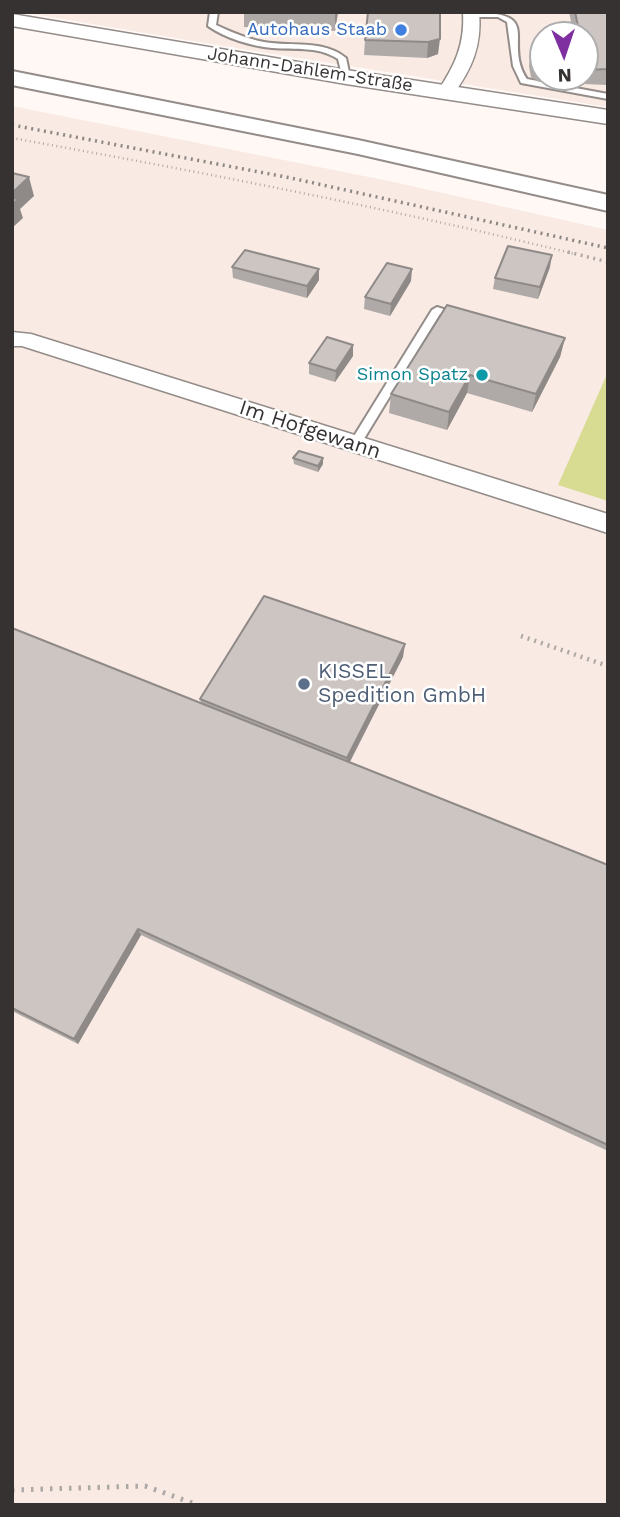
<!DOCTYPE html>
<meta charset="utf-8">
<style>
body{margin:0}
#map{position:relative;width:620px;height:1517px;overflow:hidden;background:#fff8f5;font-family:"Work Sans",sans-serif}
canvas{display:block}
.frame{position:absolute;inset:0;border:14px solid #353231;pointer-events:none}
.north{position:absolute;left:529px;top:21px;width:70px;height:70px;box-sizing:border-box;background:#fff;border:2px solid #aeadad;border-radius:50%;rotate:178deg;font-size:19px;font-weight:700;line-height:28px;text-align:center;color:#353231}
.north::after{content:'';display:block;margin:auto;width:24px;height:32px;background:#7f2f9f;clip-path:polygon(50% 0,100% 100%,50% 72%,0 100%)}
</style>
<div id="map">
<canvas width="620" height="1517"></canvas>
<div class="frame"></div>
<div class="north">N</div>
</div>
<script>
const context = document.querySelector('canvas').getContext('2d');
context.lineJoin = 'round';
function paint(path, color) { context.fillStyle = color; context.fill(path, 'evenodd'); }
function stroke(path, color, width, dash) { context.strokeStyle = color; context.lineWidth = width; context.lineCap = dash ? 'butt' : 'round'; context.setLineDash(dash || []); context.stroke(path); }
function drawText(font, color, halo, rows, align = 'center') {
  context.font = font + ' "Work Sans",sans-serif'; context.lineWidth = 5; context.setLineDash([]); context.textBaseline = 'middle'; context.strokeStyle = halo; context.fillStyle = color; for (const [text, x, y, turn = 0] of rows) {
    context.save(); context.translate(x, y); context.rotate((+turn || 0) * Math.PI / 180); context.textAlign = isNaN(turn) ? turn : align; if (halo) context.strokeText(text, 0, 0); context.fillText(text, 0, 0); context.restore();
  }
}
const built = new Path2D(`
 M21 12H608V107L217 45ZM543 35H585V77H543Z
 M12 106 389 181 608 230V1505H12Z`);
const green = new Path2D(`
 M608 372V501L558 485Z`);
const pathFar3 = new Path2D(`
 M12 138C201 172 389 208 575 254`);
const pathFar2 = new Path2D(`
 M568 252 608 262`);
const pathFar1 = new Path2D(`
 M521 636 608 666`);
const path = new Path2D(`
 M12 1490 145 1486 198 1505`);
const service = new Path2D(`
 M210 12H218L216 25C231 32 248 39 264 42 292 47 323 39 346 58L350 77 343 79 338 59C318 46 295 50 272 48 251 46 225 38 208 26Z
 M471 13C546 11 502 41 527 79L608 94V99L521 83 513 66 507 22 498 17H468L467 15Z
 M437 307 465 316 460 319 440 314 359 447H351V441L432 310Z`);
const minor = new Path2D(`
 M463 12H479C482 46 472 69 452 96L446 97 437 92C455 66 465 44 463 12Z
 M12 332 31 334 608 514V533L22 346H12Z`);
const tertiary = new Path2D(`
 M12 14 346 70 608 110V124L346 84 12 26Z`);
const trunk = new Path2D(`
 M12 71 358 140 608 195V211L358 154 12 85Z`);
const rail = new Path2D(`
 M12 125 291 178 608 248`);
const wall = new Path2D(`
 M244 12H338L335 31 244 27Z
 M440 12 438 54 427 58 364 55 365 40Z
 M569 12H608V85L584 84 574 89 565 86 564 82H539L531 77 529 66 531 51 543 47V77H585V35H574Z
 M232 267 319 269V280L307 298 233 278Z
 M550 267 538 299 493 289 495 278Z
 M411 281 390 316 364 309 365 297Z
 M565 338 560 357 532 412 467 393 447 430 389 413 391 394Z
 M353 356 335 382 309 374V363Z
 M293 458H323V464L318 472 294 464Z
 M12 628 201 703 200 699 403 657 350 762 608 865V1151L141 935 78 1044 12 1011Z`);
const shadedWall = new Path2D(`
 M335 12H338L335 31Z
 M440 39 438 54 427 58 428 42Z
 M587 69 584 84 574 89 576 77H585V70Z
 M29 177 34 196 20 209 23 218 12 228V193Z
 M552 255 550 267 538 299 540 287Z
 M319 269V280L307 298V286Z
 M412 269 411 281 390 316 391 304Z
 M565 338 560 357 532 412 536 394Z
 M353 345V356L335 382 336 371Z
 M470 375 467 393 447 430 449 412Z
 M323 458V464L318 472V466Z
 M405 644 403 657 346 769 347 758Z
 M138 929 141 935 78 1044 74 1039Z`);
const building = new Path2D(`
 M368 12H440V39L428 42 365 40Z
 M575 12H608V69L585 70V35H580Z
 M542 47H543V66L534 62 531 51Z
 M12 173 29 177 12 193Z
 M12 198 18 199 12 205Z
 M508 246 552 255 540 287 495 278Z
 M245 250 319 269 307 286 232 267Z
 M387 263 412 269 391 304 365 297Z
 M447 305 565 338 536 394 470 375 449 412 391 394Z
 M327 337 353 345 336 371 309 363Z
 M299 451 323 458 318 466 293 458Z
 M264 596 405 644 347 758 200 699Z
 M12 628 608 865V1145L138 929 74 1039 12 1008Z`);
const markers = [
 [401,30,7,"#3f7fe0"],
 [482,375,7,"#0f9aa8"],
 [304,684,7,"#5c6f8a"]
];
const farShopnames = [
 ["Autohaus Staab",387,30]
];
const farStreetnames = [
 ["Johann-Dahlem-Straße",310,70,9]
];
const farCulturenames = [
 ["Simon Spatz",468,375]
];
const streetNames = [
 ["Im Hofgewann",310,430,18]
];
const serviceNames = [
 ["KISSEL",318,672],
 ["Spedition GmbH",318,696]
];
paint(built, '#f9eae3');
paint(green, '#d8db92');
stroke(service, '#938c89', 4);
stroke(minor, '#938c89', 3);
stroke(tertiary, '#938c89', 3);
stroke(trunk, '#938c89', 4);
stroke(pathFar3, '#ada8a6', 2.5, [1, 3.5]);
stroke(pathFar2, '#ada8a6', 3.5, [2, 4.5]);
stroke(pathFar1, '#ada8a6', 4.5, [2, 5]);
stroke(path, '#ada8a6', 5, [2.5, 7]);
paint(service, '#fff');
paint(minor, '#fff');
paint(tertiary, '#fff');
paint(trunk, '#fff');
stroke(rail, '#8c8785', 3.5, [2, 4.5]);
paint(wall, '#afa9a7');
paint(shadedWall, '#8f8a88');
paint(building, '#ccc5c2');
stroke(building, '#8f8a88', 2);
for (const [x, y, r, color] of markers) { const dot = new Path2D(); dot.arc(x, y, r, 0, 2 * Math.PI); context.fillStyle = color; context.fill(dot); stroke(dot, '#fff', 2.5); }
drawText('18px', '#366cbe', '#fff', farShopnames, 'right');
drawText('18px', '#353231', '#fff', farStreetnames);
drawText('18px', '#0d838f', '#fff', farCulturenames, 'right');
drawText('21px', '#353231', '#fff', streetNames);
drawText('21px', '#4e5e75', '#fff', serviceNames, 'left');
</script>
